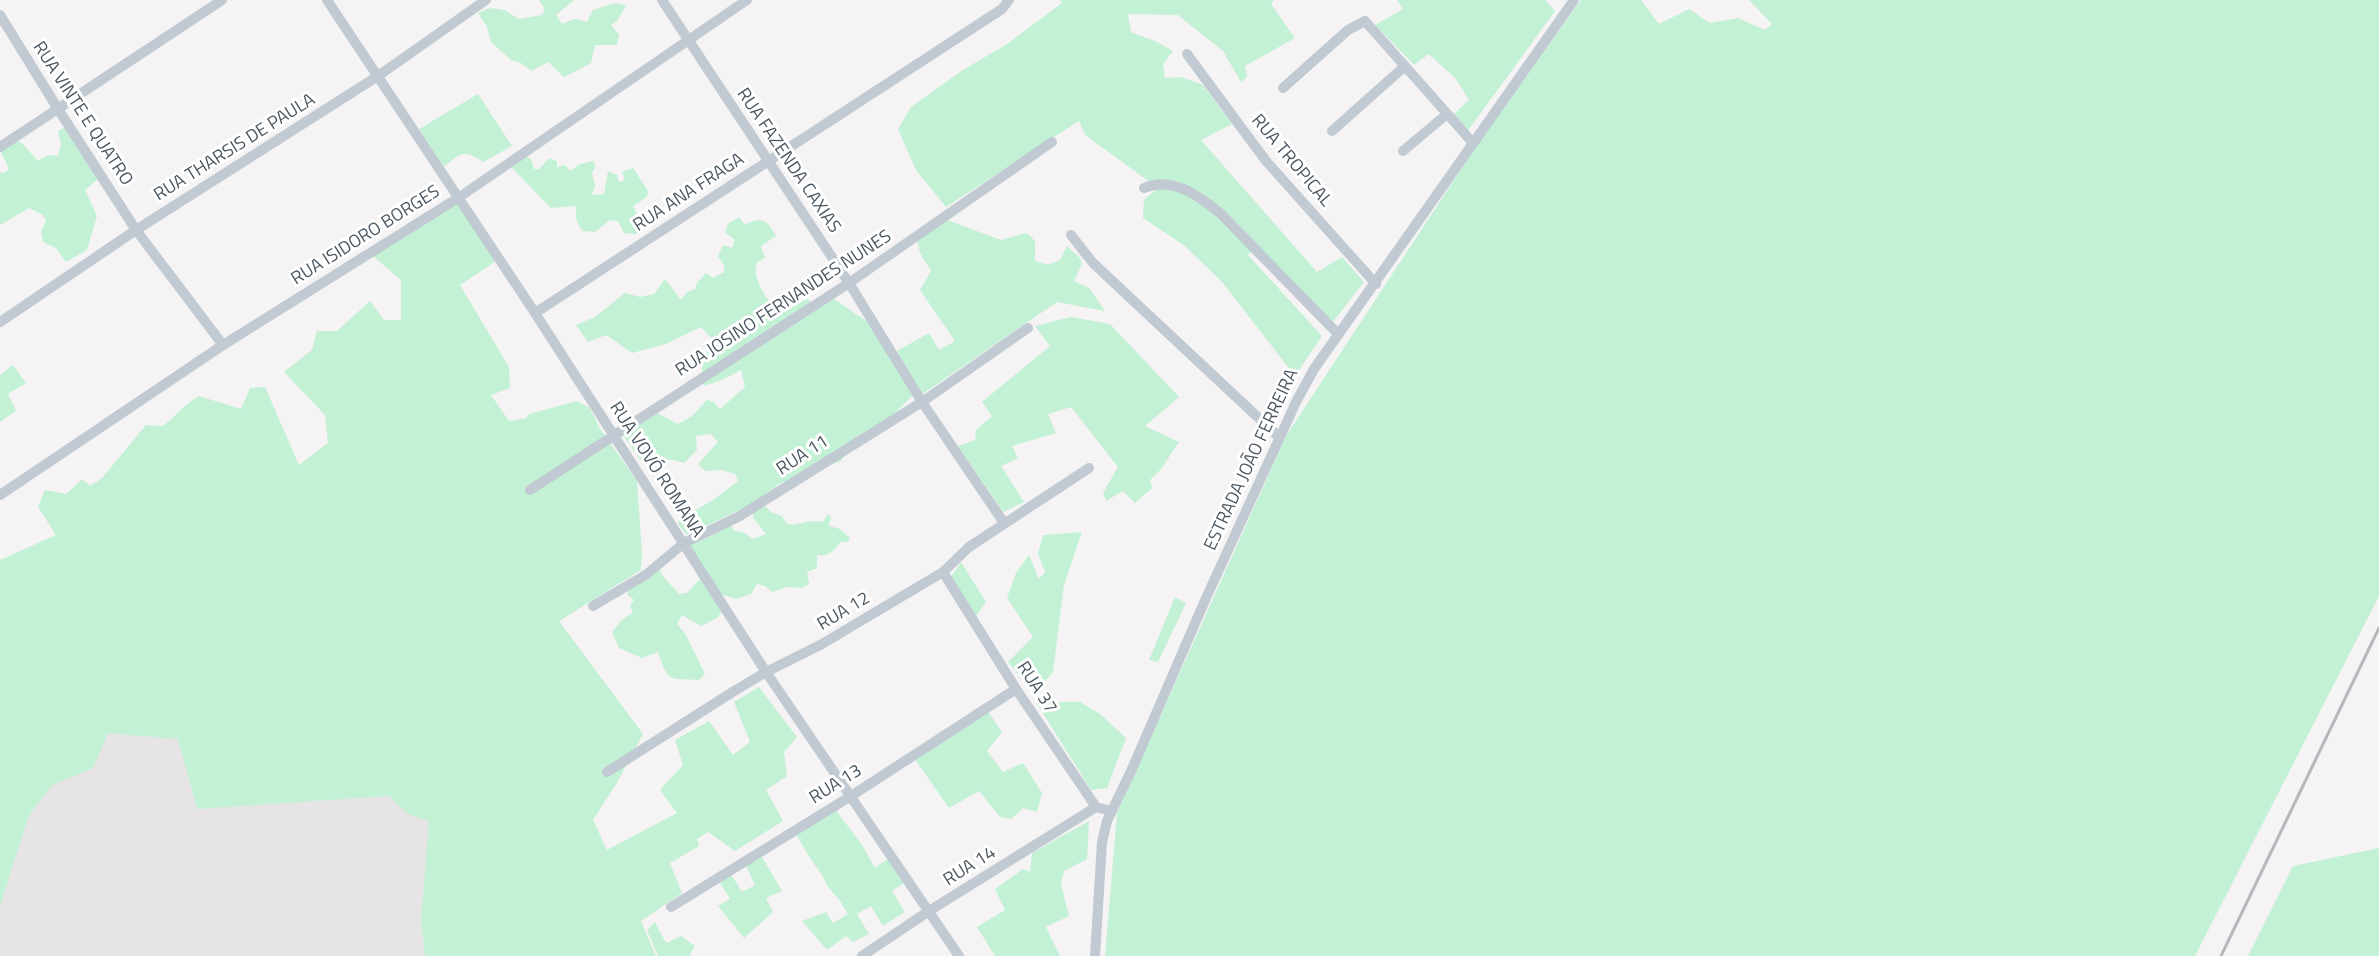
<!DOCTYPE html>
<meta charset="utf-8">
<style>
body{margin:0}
canvas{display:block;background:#f5f3f3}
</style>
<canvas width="2379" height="956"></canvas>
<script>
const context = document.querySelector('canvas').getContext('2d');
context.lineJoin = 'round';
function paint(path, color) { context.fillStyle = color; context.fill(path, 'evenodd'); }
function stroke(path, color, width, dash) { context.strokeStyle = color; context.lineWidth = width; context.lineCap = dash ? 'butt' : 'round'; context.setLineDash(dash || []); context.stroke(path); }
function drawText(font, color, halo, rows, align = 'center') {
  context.font = font + ' "Titillium Web",sans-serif'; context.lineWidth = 6; context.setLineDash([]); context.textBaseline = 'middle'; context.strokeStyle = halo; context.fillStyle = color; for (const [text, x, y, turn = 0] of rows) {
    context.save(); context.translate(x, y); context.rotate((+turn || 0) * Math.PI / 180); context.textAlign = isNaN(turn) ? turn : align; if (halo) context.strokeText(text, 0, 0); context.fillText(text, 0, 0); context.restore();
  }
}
const education = new Path2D(`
 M450 506 595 956H0V763Z`);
const green = new Path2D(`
 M539 0H574L556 15 562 24 575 19 587 22 593 10C608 6 613 0 626 6L617 21 611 25 619 35 617 45H595L591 63 564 77 548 62 531 71 521 63 511 60 491 42 487 27 478 13 490 8 504 10 519 19 542 15 545 9Z
 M1060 0H1274L1271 4 1295 38 1245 66 1247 77 1241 82 1223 51 1178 15 1128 14 1131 32 1157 42 1173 51 1163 64 1165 78 1181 77 1203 85 1232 124 1201 140 1317 272 1342 257 1364 282 1332 323 1262 250 1247 254 1322 336 1295 376 1223 283 1185 246 1143 218 1144 200 1158 188 1085 135 1079 121 946 207 916 170 898 129 911 107 963 70 1007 44 1062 3Z
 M1397 0H1545L1555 11 1467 132 1453 115 1469 100 1456 79 1429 54 1414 65 1375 25 1403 9Z
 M1581 0H1641L1659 24 1689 9 1710 23 1738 18 1765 30 1772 24 1749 0H2379V596L2195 956H1105L1117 813 1286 436 1477 145Z
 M478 94 512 146 483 162C464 149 460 153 444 167L419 129Z
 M66 127 98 179 85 190 97 216 87 250 66 262 56 248 43 242 41 231 46 221 43 215 29 208 0 225V172L3 173 9 169 0 150 14 141 21 142 38 161 48 155 58 156 61 145 58 131Z
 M522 151 532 161 534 169H539L549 158 557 161V167L565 165 570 171 580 164 594 161 595 168 592 173 595 186 592 195 604 194 608 171 617 175 619 182 625 180 622 172 633 168 648 191 647 197 633 206 637 214V234L624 233 618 221 610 220 595 232 582 231 576 219V206L551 208 512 168 513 158Z
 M457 203 495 262 460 285 509 367 510 388 491 395 509 421 526 418 529 414 577 401 590 408 599 427 637 481 642 553 641 570 559 621 643 734 618 781 593 820 607 850 677 813 660 790 683 765 675 740 709 721 733 755 750 742 734 702 759 687 797 737 784 752 787 776 766 790 783 821 735 851 708 832 697 839 699 846 670 863 682 893 641 921 656 956H425L421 920 429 821 408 814 389 796 197 809 178 739 108 733 93 768 52 785 29 815 0 906V560L56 535 38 507 45 490 66 494 82 479 90 486 102 478 146 425 163 426C177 415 183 405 199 396L241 409 250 388 265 387 299 465 328 443 325 415 284 372 312 350 317 331H337L370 301 384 320H401V280L373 256Z
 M739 217 745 225C761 216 767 219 776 236L761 246 765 258 757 262C751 280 768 299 778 313L807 299 819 307 834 299 869 323 913 395 892 416 857 436 841 461 779 484 752 504 687 535 678 524 680 519 713 500 738 481 735 474 722 470 705 471 698 464 718 442 711 434 696 436 697 450 684 463 673 460H640L624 436 637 425 657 413 678 424 692 416 707 400 714 402 720 409 745 387 741 370 724 379 704 386 701 359 715 342 701 327 666 344 632 353 606 335 588 342 576 325 595 317 625 293 640 297 654 294 665 279 681 300 687 292 695 289 697 283 706 273 713 278 724 272V265L718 256 723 245 732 248 735 240 725 232 728 224Z
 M947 220 1001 240 1027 233 1035 241V261L1048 265 1060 260 1067 246 1080 258 1082 264 1074 281 1089 288 1105 311 1057 302 921 395 897 351 929 333 939 350 955 341 920 290 931 271 920 253 917 240Z
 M1071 317 1110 324 1179 397 1145 426 1179 442 1161 469 1150 480 1152 488 1135 503 1123 491 1106 501 1103 493 1118 467 1071 407 1048 414 1056 433 1012 446 1018 458 1001 466 1024 502 1003 512 958 446 975 440 976 430 992 416 982 402 1050 346 1035 326Z
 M13 365 26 383 8 394 16 411 0 422V375Z
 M765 506 771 512 782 516 786 523C796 528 809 518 823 522L828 514 831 517 829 526 840 529 850 538 848 542H840C835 551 827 557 817 555V568L807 572 809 584 802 588 787 587 772 592 765 586 757 584 751 594 736 599 723 595 715 600 722 611 717 618 701 626 682 615 677 624 685 633 705 674 699 680C668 679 668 682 658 652L642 658 619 648 612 632 621 621 633 612 630 605 634 600 628 595 627 590 660 570C663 579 673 586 679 594L687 593 700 579 690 546 695 540 705 539 731 525 734 531 743 532 753 539 766 534 754 519 752 513Z
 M1082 532 1064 585 1053 672 1041 686 1034 673 1021 678 1008 662 1033 637 1007 598 1016 573 1029 555 1039 579 1045 572 1038 554 1043 535Z
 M961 562 986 602 976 616 951 577Z
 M1175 597 1186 603 1158 662 1149 660Z
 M1036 702H1080L1100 714 1126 738 1107 788 1091 790Z
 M987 710 1002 732 987 751 1003 772 1023 763 1042 793 1037 812 1023 808 1011 819 1000 817 979 791 949 808 914 758Z
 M835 809 862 845 875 868 889 858 904 883 892 891 905 912 883 926 871 906 857 914 869 934 853 942 846 936 827 950 802 921 826 912 833 923 848 914 840 901 828 887 822 875 810 858 794 831Z
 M1089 821 1087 859 1064 871 1061 884 1069 916 1046 927 1060 956H995L977 927 1005 910 995 889 1023 869 1030 872 1032 853Z
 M2379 848V956H2248L2293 866Z
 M759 852 782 891 766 898 773 912 744 938 718 906 730 899 720 883 729 871 742 892 755 885 744 861Z
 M655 922 666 943 681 936 695 946 690 954 692 956H658L647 930Z`);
const minor = new Path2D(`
 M327 0 535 313 766 672 959 956
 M662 0 849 283 922 402 1004 523
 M0 15 58 109 136 230 223 345
 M1187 54 1266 161 1376 284
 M1283 88 1348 30 1365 21 1473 143
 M1332 131 1405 66
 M0 147 222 0
 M1403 151 1447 114
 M1144 188C1173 176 1199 196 1220 213L1338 334
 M1071 235 1093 263 1279 437
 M535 313 1002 9 1009 0
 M0 322 136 230 378 76 486 0
 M530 490 849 283 1052 142
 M0 495 223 345 458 198 747 0
 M943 572 1016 689 1096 807 1111 811
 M593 606 647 574 684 543 738 517 922 402 1028 328
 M607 772 731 693 766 672 822 644 943 572 969 547 1089 468
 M671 907 851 796 1016 689
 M862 956 929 911 1096 807
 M1095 956 1102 842 1107 821 1132 769 1206 598 1297 400 1314 369 1574 0`);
const rail = new Path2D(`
 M2221 956 2379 628`);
const streetNames = [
 ["RUA VINTE E QUATRO",82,114,57],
 ["RUA THARSIS DE PAULA",235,148,-32],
 ["RUA FAZENDA CAXIAS",788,161,56],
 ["RUA TROPICAL",1291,161,50],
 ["RUA ANA FRAGA",689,193,-33],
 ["RUA ISIDORO BORGES",366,236,-32],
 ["RUA JOSINO FERNANDES NUNES",784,304,-33],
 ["RUA 11",803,456,-33],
 ["ESTRADA JOÃO FERREIRA",1252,460,-65],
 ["RUA VOVÓ ROMANA",656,470,57],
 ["RUA 12",844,612,-31],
 ["RUA 37",1036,688,57],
 ["RUA 13",836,785,-32],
 ["RUA 14",970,867,-32]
];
paint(education, '#e6e4e5');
paint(green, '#c3f1d5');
stroke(minor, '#c1cad2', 10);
stroke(rail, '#b5b8bd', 3);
drawText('18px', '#4a5661', '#fff', streetNames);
</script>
